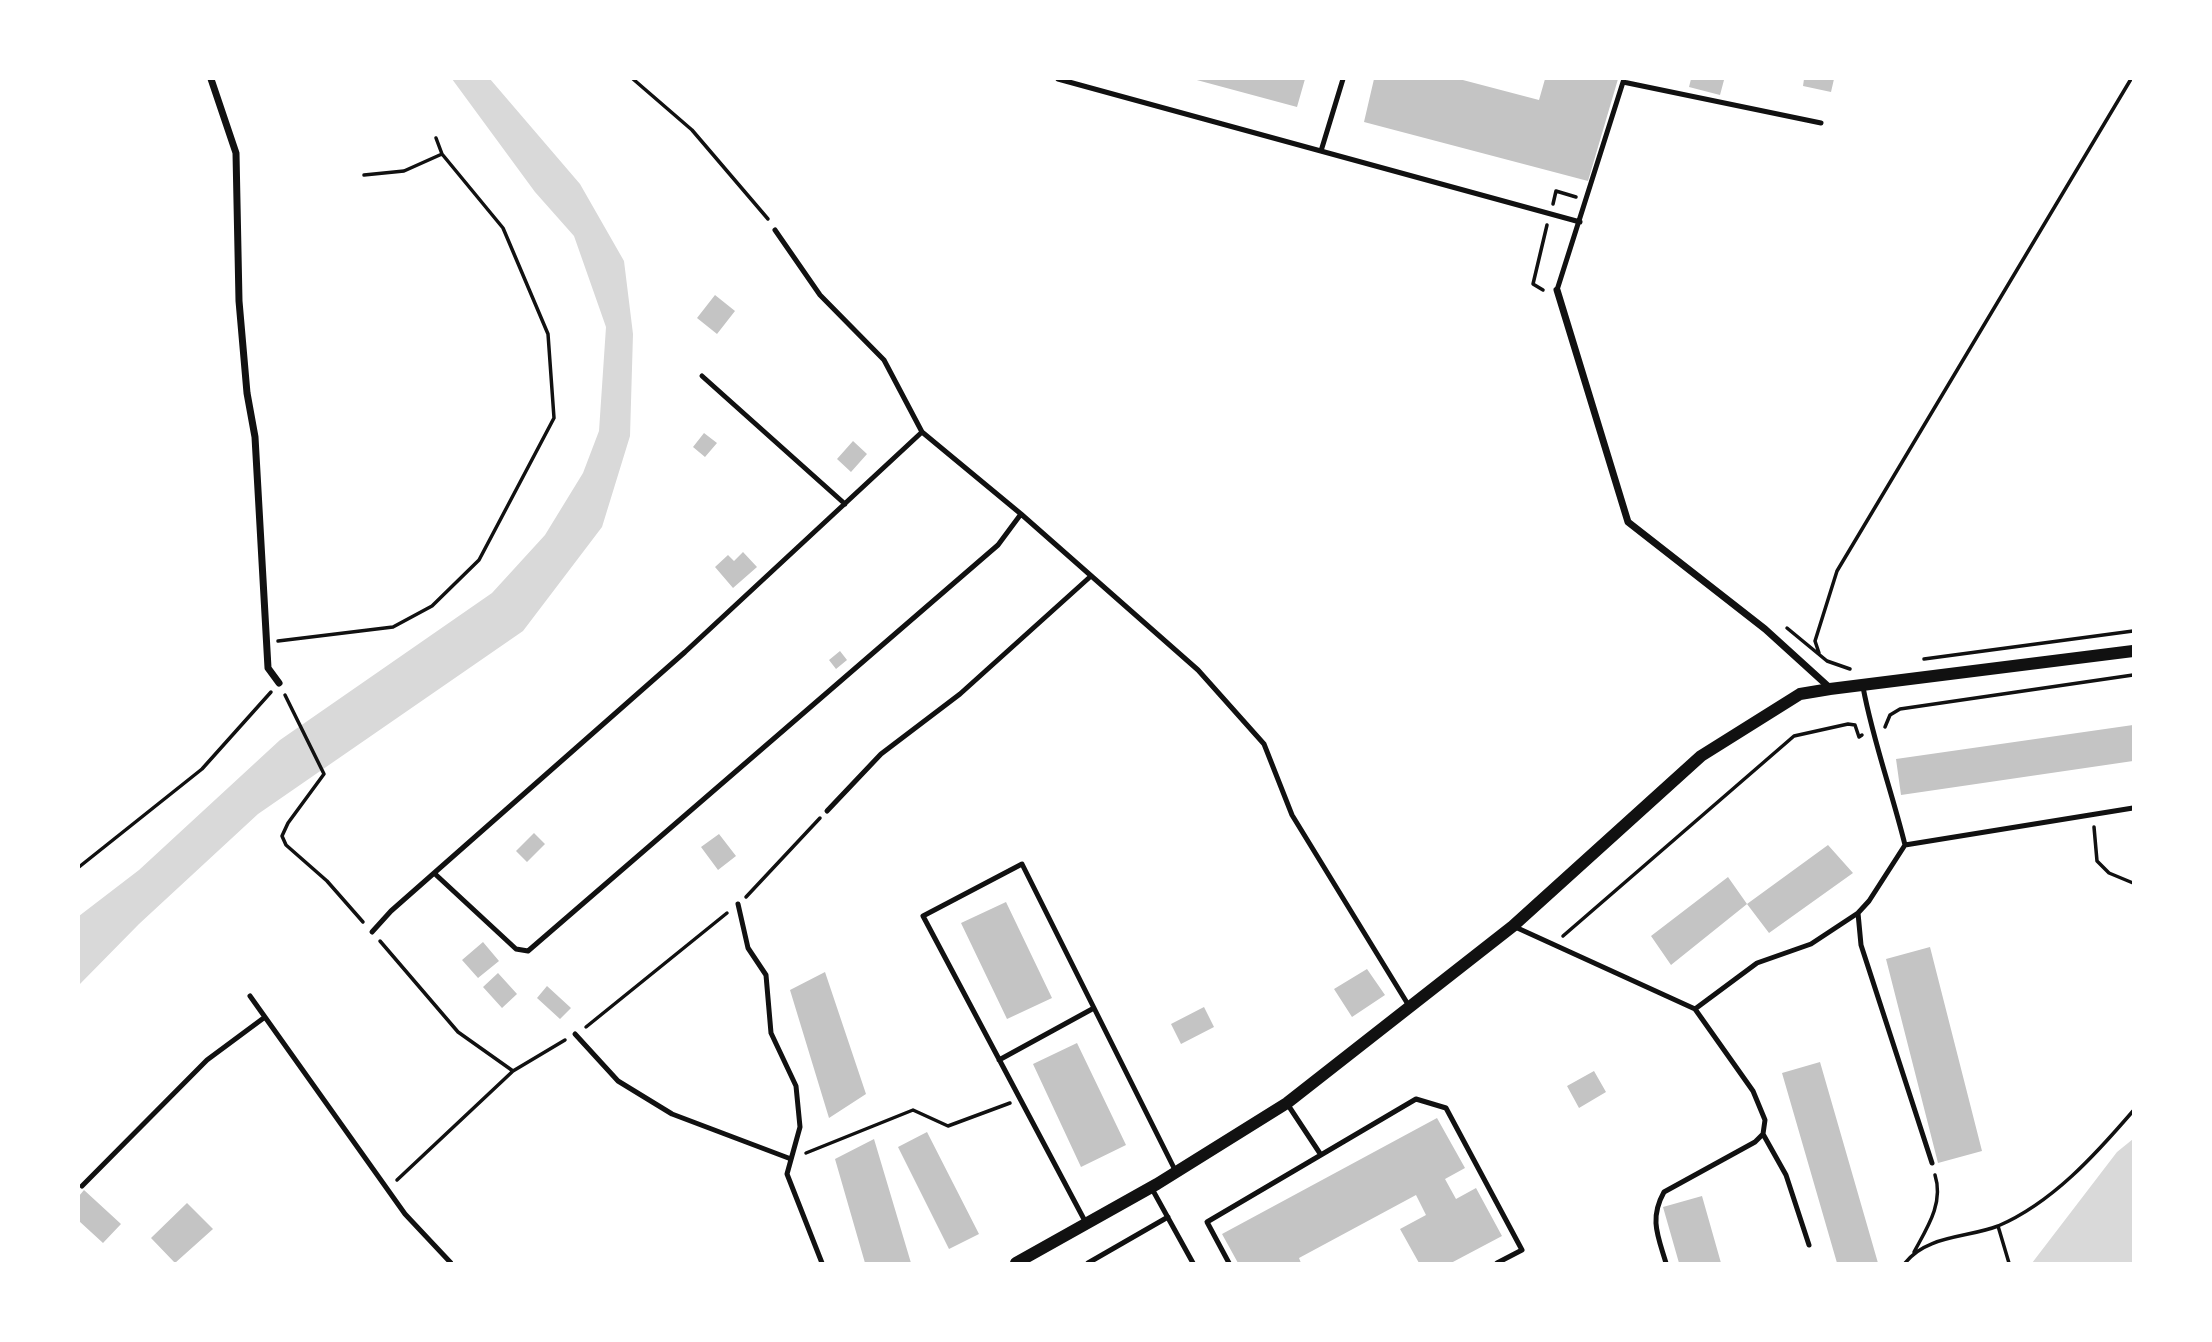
<!DOCTYPE html>
<style>
body{margin:0}
#map{position:relative;width:2212px;height:1342px;overflow:hidden;background:#fff;font-family:"DM Sans",sans-serif}
canvas{display:block}
.frame{position:absolute;inset:0;border:80px solid #fff;pointer-events:none}
</style>
<div id="map">
<canvas width="2212" height="1342"></canvas>
<div class="frame"></div>
</div>
<script>
const context = document.querySelector('canvas').getContext('2d');
context.lineJoin = 'round';
function paint(path, color) { context.fillStyle = color; context.fill(path, 'evenodd'); }
function stroke(path, color, width, dash) { context.strokeStyle = color; context.lineWidth = width; context.lineCap = dash ? 'butt' : 'round'; context.setLineDash(dash || []); context.stroke(path); }
const water = new Path2D(`
 M452 79H490L580 184 624 261 633 334 630 436 602 527 523 631 258 814 139 924 79 985V916L139 870 280 740 492 593 545 535 583 473 599 431 606 327 574 236 535 192Z
 M2133 1139V1263H2032L2117 1152Z`);
const building = new Path2D(`
 M1193 79H1305L1297 107Z
 M1374 79H1459L1539 100 1545 79H1618L1588 181 1364 122Z
 M1691 79 1724 80 1720 95 1689 87Z
 M1804 79H1834L1831 92 1803 86Z
 M715 295 735 311 717 334 697 318Z
 M704 433 717 443 705 457 693 447Z
 M853 441 867 454 851 472 837 459Z
 M743 552 757 567 733 588 715 567 728 555 734 561Z
 M840 651 847 660 836 669 829 660Z
 M2133 725V761L1901 795 1896 759Z
 M534 833 545 844 527 862 516 851Z
 M719 834 736 856 718 870 701 847Z
 M1828 845 1853 873 1769 933 1747 904Z
 M1728 877 1747 904 1671 965 1651 936Z
 M1006 902 1052 998 1007 1019 961 923Z
 M483 942 499 961 478 978 462 960Z
 M1930 947 1982 1151 1938 1163 1886 959Z
 M1367 969 1385 995 1352 1017 1334 989Z
 M825 972 866 1094 829 1118 790 990Z
 M498 973 517 994 502 1008 483 987Z
 M547 986 571 1008 560 1019 537 998Z
 M1204 1007 1214 1027 1181 1044 1171 1024Z
 M1077 1043 1126 1145 1081 1167 1033 1064Z
 M1820 1062 1878 1263H1837L1782 1073Z
 M1594 1071 1606 1092 1579 1108 1567 1086Z
 M1437 1118 1465 1168 1445 1179 1456 1199 1476 1188 1502 1236 1451 1263H1419L1400 1229 1426 1215 1416 1195 1299 1258 1301 1263H1238L1222 1234Z
 M927 1132 979 1234 949 1249 898 1147Z
 M874 1139 911 1263H865L835 1159Z
 M84 1190 121 1224 103 1243 79 1221V1196Z
 M1702 1196 1721 1263H1679L1663 1207Z
 M187 1203 213 1229 175 1263 151 1238Z`);
const path = new Path2D(`
 M633 79 692 130 768 219
 M364 175 404 171 442 154
 M1553 204 1556 191 1576 197
 M1543 290 1533 284 1547 225
 M1787 628 1827 661 1850 669
 M278 641 393 627 432 606 479 560 554 418 548 334 503 228 442 154 436 138
 M1819 653 1815 641 1837 571 2131 79
 M1924 659 2133 631
 M285 695 324 774 288 823 282 836 286 845 327 881 363 922
 M1885 727 1890 715 1900 709 2133 675
 M2094 827 2097 861 2109 873 2133 883
 M79 867 202 769 271 692
 M746 897 820 818
 M1563 936 1794 736 1848 724 1855 725 1859 737 1862 735
 M380 941 458 1032 513 1071 565 1040
 M586 1027 727 913
 M806 1153 913 1110 948 1126 1010 1103
 M397 1180 513 1071
 M1998 1226 2009 1263
 M1914 1252C1927 1228 1944 1203 1935 1175
 M1905 1263C1927 1235 1967 1238 1998 1226 2052 1203 2096 1154 2133 1111`);
const service = new Path2D(`
 M1058 79 1580 222
 M1623 82 1821 123
 M1321 151 1343 79
 M775 230 820 295 884 360 922 432 1021 514 1198 670 1264 744 1292 815 1409 1006
 M1557 290 1624 79
 M702 376 845 504
 M1863 687C1873 741 1892 792 1905 845L1869 901 1858 913 1861 945 1932 1163
 M827 811 881 754 960 694 1091 576
 M1905 845 2133 808
 M434 873 516 949 528 951 998 545 1021 514
 M738 904 748 948 766 975 771 1033 796 1086 800 1127 787 1174 822 1263
 M1513 926 1695 1009 1753 1091 1765 1120 1763 1134 1755 1142 1664 1192C1649 1219 1658 1236 1666 1263
 M372 932 391 911 685 652 922 432
 M250 996 405 1214 451 1263
 M1695 1009 1757 963 1811 944 1858 913
 M575 1034 618 1081 672 1114 791 1159
 M999 1060 1094 1008
 M1288 1105 1321 1155
 M1763 1134 1786 1175 1809 1245
 M82 1186 207 1060 265 1017
 M1151 1187 1193 1263
 M1086 1223 923 916 1022 864 1176 1172
 M1088 1263 1168 1217
 M1229 1263 1207 1222 1416 1099 1446 1108 1522 1250 1497 1263`);
const minor = new Path2D(`
 M211 79 236 153 239 301 247 393 255 437 268 668 279 683
 M1557 290 1628 522 1765 629 1830 688`);
const tertiary = new Path2D(`
 M1016 1263 1157 1184 1287 1103 1513 926 1701 756 1800 694 1830 689 2133 651`);
paint(water, '#d9d9d9');
paint(building, '#c4c4c4');
stroke(path, '#111', 3.5);
stroke(service, '#111', 5);
stroke(minor, '#111', 7);
stroke(tertiary, '#111', 12);
</script>
